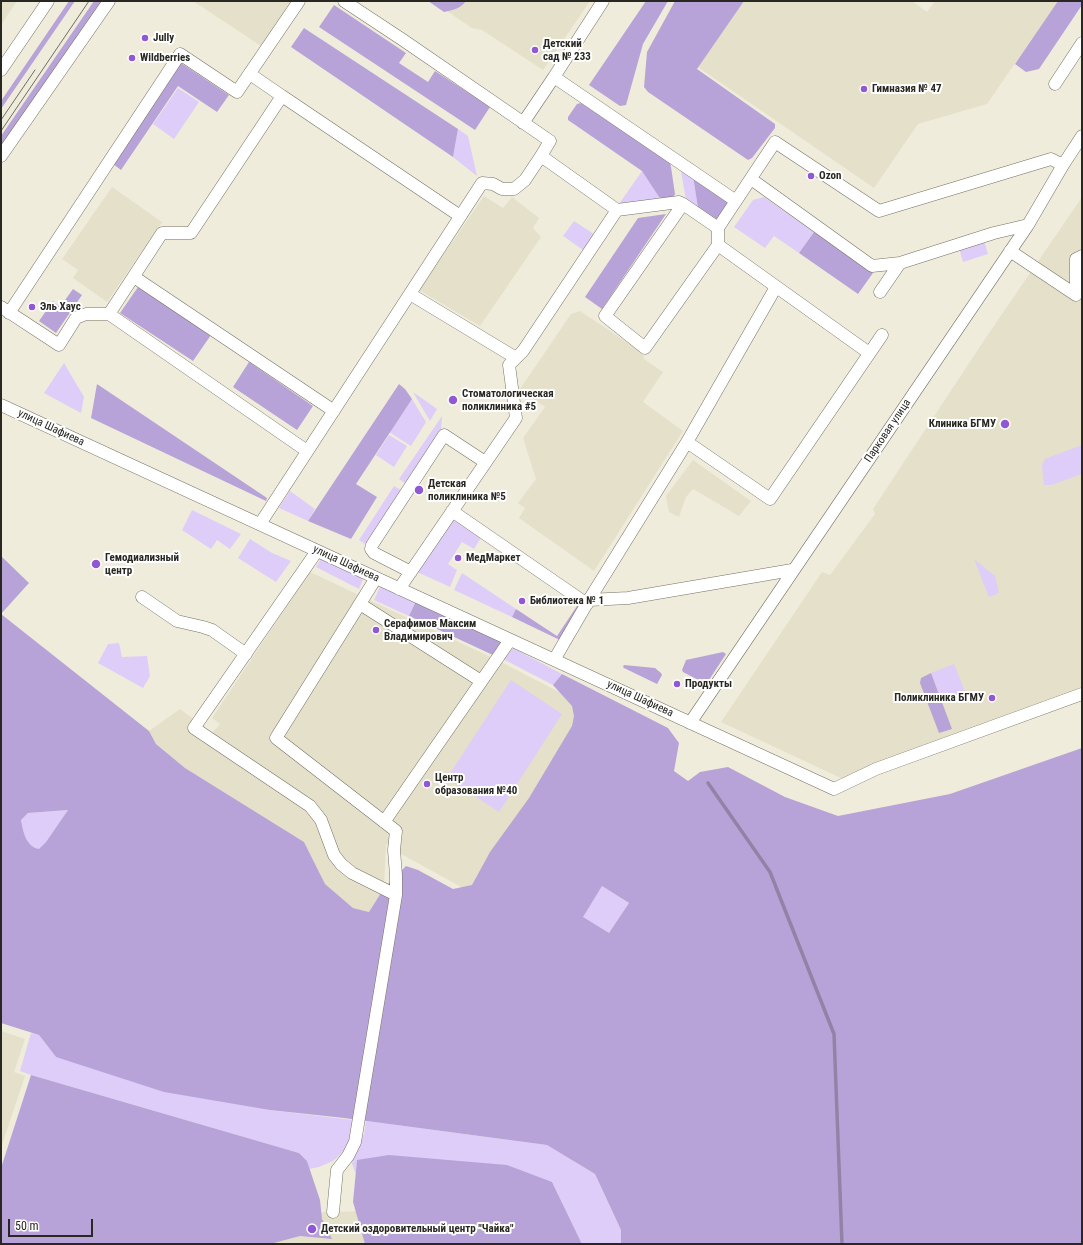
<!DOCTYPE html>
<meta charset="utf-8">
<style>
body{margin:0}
#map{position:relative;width:1083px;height:1245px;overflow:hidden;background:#efecdc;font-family:"Roboto Condensed",sans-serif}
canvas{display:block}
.frame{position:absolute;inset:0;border:2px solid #282721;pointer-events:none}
.scale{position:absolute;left:8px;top:1219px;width:85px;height:18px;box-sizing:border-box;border:2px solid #282721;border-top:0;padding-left:5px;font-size:12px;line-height:14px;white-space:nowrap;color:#282721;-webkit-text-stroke:3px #fff;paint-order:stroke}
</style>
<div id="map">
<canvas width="1083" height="1245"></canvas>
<div class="frame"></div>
<div class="scale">50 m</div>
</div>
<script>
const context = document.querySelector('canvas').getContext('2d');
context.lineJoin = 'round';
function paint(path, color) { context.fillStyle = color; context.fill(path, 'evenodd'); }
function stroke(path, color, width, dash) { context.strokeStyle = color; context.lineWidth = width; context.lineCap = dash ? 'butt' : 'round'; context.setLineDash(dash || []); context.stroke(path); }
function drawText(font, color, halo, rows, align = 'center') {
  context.font = font + ' "Roboto Condensed",sans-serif'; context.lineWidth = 4; context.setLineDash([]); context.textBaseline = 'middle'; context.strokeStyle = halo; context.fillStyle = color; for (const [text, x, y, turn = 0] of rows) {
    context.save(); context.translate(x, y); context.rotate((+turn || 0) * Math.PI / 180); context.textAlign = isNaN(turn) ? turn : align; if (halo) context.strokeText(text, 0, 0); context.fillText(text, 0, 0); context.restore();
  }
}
const built = new Path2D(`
 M1 1H17L1 25Z
 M193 1H291L261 46Z
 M432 1H590L543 70 482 30 472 28Z
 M711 1H912L927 12 935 1H1058L987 104 918 124 874 188 676 52Z
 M112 187 162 222 107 302 73 278 78 270 62 259Z
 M484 196 503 208 512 197 539 218 533 228 541 237 480 326 419 290Z
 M1082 197V694L843 779 721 722 822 572 830 575 875 514 873 509 985 339Z
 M580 311 643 353 644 359 663 372 643 402 683 431 594 571 519 518 525 508 518 503 536 479 523 438 545 407 520 389 571 314Z
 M693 460 751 501 739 516 693 489 686 497 679 517 669 512 666 496Z
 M310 572 497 660 600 713 474 894 394 850 386 844 384 888 369 912 353 908 324 884 304 842 185 768 156 744 149 731 180 709 212 733 220 724 212 718Z
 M1 1031 25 1039 14 1072 25 1076 1 1148Z
 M370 1211 392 1244H234L249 1214Z`);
const green = new Path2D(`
 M178 88 199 102 174 139 153 124Z
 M458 129 468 136 477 176 453 157Z
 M680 166 693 176 698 208 686 200Z
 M642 171 659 197 663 199 621 206 619 204Z
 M764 197 814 232 799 253 774 236 765 248 734 227 753 200Z
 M574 221 597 236 586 252 563 236Z
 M984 241 988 254 963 262 959 248Z
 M64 363 84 397 81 413 44 393Z
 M413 392 437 409 430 421Z
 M412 399 426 422 411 446 389 432Z
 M442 416 441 430 405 483 399 479Z
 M389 435 407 446 394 467 376 455Z
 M1082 445V474L1051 485H1044L1042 465 1045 459Z
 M394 486 401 490 365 544 359 540Z
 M290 491 315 509 308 521 279 508Z
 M192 510 241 534 230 549 217 540 211 549 182 530Z
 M452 516 482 536 474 549 462 542 448 564 457 570 450 587 415 571Z
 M250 539 272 553 291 561 276 582 238 558Z
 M324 558 361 575 363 579 359 589 316 567 321 559Z
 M974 559 995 576 999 593 989 597Z
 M462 573 516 609 512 617 454 590Z
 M384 586 416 601 409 616 374 600 380 587Z
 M119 643 122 657 147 656 150 676 143 688 98 663 108 644Z
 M513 648 562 674 553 685 503 659Z
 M954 664 965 692 942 701 931 673Z
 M511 680 562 714 499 812 447 778Z
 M68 810 46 842 39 850C26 847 23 831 21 820L28 813Z
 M602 886 629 903 609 934 582 917Z
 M31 1033 39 1035 56 1057 270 1110 353 1120 351 1139 342 1153 333 1161 319 1167 309 1169 307 1161 299 1153 31 1075 20 1071Z
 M366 1121 547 1145 595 1174 621 1230V1244H582L552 1182 357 1160 356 1174 352 1164 353 1157 364 1134Z`);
const forest = new Path2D(`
 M69 1H75L1 109V101Z
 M94 1H102L1 148V136Z
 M428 1H466C460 9 453 10 444 12Z
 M646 1H668L643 44 626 105 620 106 589 85Z
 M675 1H744L697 69 775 124V128L752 158 748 160 648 92 644 87 647 52Z
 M1058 1H1082V5L1039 69 1026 72 1015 64Z
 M334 5 406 53 399 63 428 82 435 71 490 107 475 130 319 27Z
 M304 28 458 129 453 157 291 47Z
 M181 63 229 95 217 112 178 86 121 170 113 164Z
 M581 103 670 162 671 167 675 194 673 198 663 199 659 197 642 171 568 120V117L577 104Z
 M693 176 730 201 718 221 698 208Z
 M666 214 602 309 585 297 638 218Z
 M814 232 873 273 858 294 799 253Z
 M138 287 211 335 193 361 120 313Z
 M73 289 82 295 56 333 39 321 53 301 60 307Z
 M249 362 313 406 297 430 233 387Z
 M97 384 267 498 266 501 91 418Z
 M399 384 405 389 412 399 356 484 377 497 351 539 308 521Z
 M1 556 29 583 1 614 149 731 156 744 185 768 304 842 325 884 353 908 369 912 384 888 406 866 418 870 453 889 472 885 490 852 529 798 572 726 574 716 572 706 553 685 562 674 668 728 679 743 674 771 688 781 700 772 728 767 785 797 838 816 950 794 1082 748V1244H621V1230L595 1174 547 1145 344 1118 270 1110 164 1092 56 1057 39 1035 1 1023ZM68 810 46 842 39 849C26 847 23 831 21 820L28 813ZM602 886 629 903 609 933 583 917Z
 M416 601 503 642 495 656 409 616Z
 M579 603 583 606 562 641 512 617 516 609 557 636Z
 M723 652 726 654 707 683H704L683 672 682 670 686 660Z
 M624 665 655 668 661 673 662 675 657 684 624 668 623 667Z
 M931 673 952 729 939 733 920 683 921 678Z
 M31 1075 299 1153 307 1161 320 1200 322 1219 332 1239 300 1236 270 1244H1V1168Z
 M389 1155 507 1165 552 1182 582 1244H365L353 1202 357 1160Z`);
const stream = new Path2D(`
 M708 783 770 872 834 1034 842 1244`);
const minor = new Path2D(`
 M344 1 403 40 550 141 541 156
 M603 1 554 77 736 201
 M1 70 48 1
 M250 74 282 96
 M1055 84 1082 43
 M523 123 554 77
 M1 156 109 1
 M751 179 872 266 900 263
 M683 204 605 316 645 348 718 245
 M718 228 775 142 879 211 1051 159 1063 165
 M1010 251 1076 295V259L1082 256
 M134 277 334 411
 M880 292 900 263 994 233 1028 225
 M410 294 516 358
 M1 307 59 345 76 318 86 314H109L307 451
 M9 313 180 54 237 92 299 1
 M109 314 162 233H191L282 96 460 216
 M1 405 834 789 876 769 1082 694
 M687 442 770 499 882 335
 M452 511 587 604
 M260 524 482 183 493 184 502 189H514L525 180 541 156 617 210 679 202 683 204 718 228V245L869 353
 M317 551 194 728 310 806 321 820 334 855 341 864 352 873 396 895
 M411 572 374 553 371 549 372 545 444 435 485 462
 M399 589 516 418 509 365 523 351 617 210
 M142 597 177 621 203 627 212 630 246 654
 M589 600 628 598 792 570
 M360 604 481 681
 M554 660 589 600 687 442 776 287
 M690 723 1028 225 1063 165 1082 136
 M384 822 510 640
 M333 1212 337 1170 348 1156 355 1142 396 895V875L394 850 396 831 276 738 376 578`);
const tram = new Path2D(`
 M1 120 35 70
 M1 131 89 1`);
const markers = [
 [145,38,4,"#9159d1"],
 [535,50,4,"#9159d1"],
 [132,58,4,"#9159d1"],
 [864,89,4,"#9159d1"],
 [811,176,4,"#9159d1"],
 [32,307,4,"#9159d1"],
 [453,400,5,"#9159d1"],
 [1005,424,5,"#9159d1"],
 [419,490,5,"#9159d1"],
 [458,558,4,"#9159d1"],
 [96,564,5,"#9159d1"],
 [522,601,4,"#9159d1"],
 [376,630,4,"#9159d1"],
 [677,684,4,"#9159d1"],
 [992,698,4,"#9159d1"],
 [427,784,4,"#9159d1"],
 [312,1229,5,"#9159d1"]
];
const poiNames = [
 ["Jully",153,38],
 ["Детский",543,44],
 ["сад № 233",543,57],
 ["Wildberries",140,58],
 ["Гимназия № 47",872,89],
 ["Ozon",819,176],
 ["Эль Хаус",40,307],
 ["Стоматологическая",462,394],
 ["поликлиника #5",462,407],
 ["Клиника БГМУ",996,424,"right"],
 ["Детская",428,484],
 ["поликлиника №5",428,497],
 ["Гемодиализный",105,558],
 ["центр",105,571],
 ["МедМаркет",466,558],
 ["Библиотека № 1",530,601],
 ["Серафимов Максим",384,624],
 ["Владимирович",384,637],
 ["Продукты",685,684],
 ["Поликлиника БГМУ",984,698,"right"],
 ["Центр",435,778],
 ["образования №40",435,791],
 ["Детский оздоровительный центр \"Чайка\"",321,1229]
];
const streetNames = [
 ["улица Шафиева",51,428,25],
 ["Парковая улица",888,431,-56],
 ["улица Шафиева",346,564,25],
 ["улица Шафиева",640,699,25]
];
paint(built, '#e5e0c9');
paint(green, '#decdf8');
paint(forest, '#b8a3d8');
stroke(stream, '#9283a6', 3.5);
stroke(minor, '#747163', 13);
stroke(minor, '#fff', 12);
stroke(tram, '#6f6d64', 1);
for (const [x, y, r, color] of markers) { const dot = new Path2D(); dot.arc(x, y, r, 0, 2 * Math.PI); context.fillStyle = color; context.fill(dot); stroke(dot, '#fff', 1.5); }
drawText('bold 11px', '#282721', '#fff', poiNames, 'left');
drawText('11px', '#282721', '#fff', streetNames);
</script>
